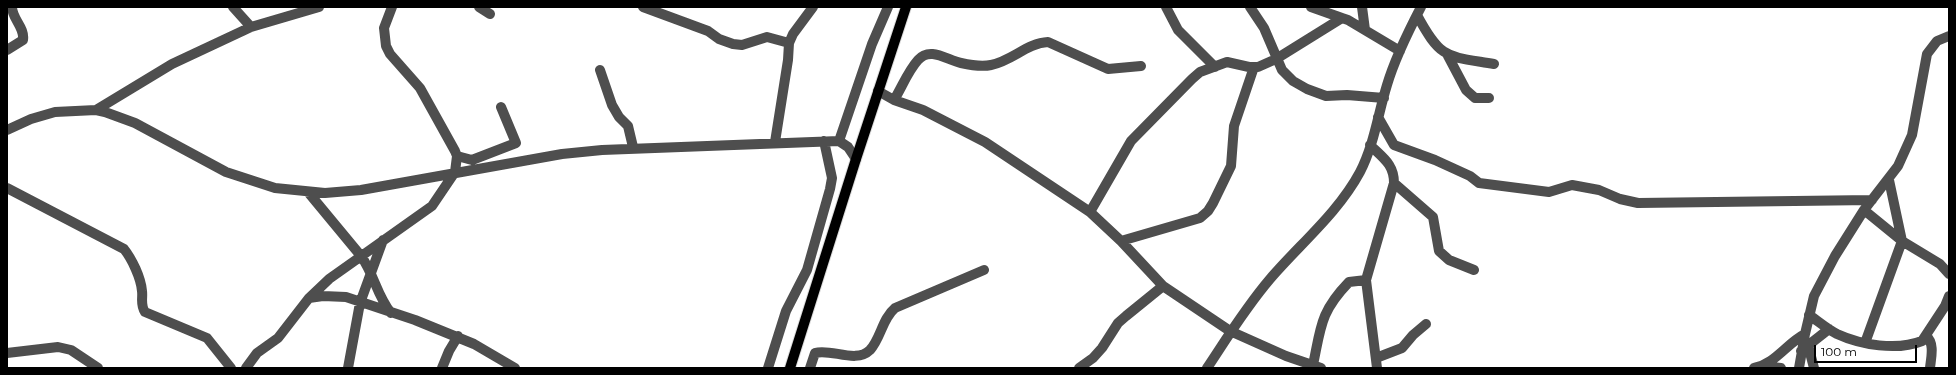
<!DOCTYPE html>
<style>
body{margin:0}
#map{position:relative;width:1956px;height:375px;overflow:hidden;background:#fff;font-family:Montserrat,sans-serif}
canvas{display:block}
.frame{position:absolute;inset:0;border:8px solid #000;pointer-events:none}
.scale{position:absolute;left:1814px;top:345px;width:103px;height:18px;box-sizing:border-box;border:2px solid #000;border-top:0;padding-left:5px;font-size:12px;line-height:14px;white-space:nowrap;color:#000;-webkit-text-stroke:3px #fff;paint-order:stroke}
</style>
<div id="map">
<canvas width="1956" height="375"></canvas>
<div class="frame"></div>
<div class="scale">100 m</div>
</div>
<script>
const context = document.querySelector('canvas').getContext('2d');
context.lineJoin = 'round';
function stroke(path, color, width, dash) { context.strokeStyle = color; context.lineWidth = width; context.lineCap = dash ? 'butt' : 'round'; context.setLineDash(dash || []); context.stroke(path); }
const minor = new Path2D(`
 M233 7 251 27
 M479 7 490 14
 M643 7 708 31 719 39 733 44 742 45 767 37 789 43
 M1166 7 1178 30 1215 67
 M1250 7 1264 28 1282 70 1293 81 1307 89 1326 96 1347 95 1384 98
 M1311 7 1342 18
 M1362 7 1365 30
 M1417 15C1441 60 1447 56 1494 64
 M7 50 23 40C25 27 12 19 12 7
 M1448 56 1466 90 1475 98H1489
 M600 70 612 105 619 117 628 126 633 147
 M878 91 894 100 923 110 985 142 1090 212 1121 241 1163 286 1230 331 1286 356 1321 368
 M894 100C902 87 908 71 918 60 930 46 947 60 961 63 970 65 982 67 991 65 1012 61 1027 43 1048 42L1108 69 1141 66
 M96 110 172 64 251 27 319 7
 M1378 117 1394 145 1435 160 1470 176 1479 183 1549 192 1572 185 1599 190 1620 199 1638 203 1872 200
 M7 130 31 119 55 112 96 110 105 112 135 123 226 172 275 188 325 193 361 190 562 154 602 150 839 141 848 147 856 159
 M839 141 872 44 888 7
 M775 142 788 60 789 43 793 34 813 7
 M1370 145C1383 158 1394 164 1394 183L1366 280 1377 368
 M457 156 472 160 516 143 501 107
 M1394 183 1433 217 1439 251 1449 260 1474 270
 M7 188 124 249C132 259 141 278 142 291 143 298 140 305 145 312L207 338 231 368
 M308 192 361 256C374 274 377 296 391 313
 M1864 210 1902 241 1940 264 1949 274
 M1090 212 1131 141 1192 79 1200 72 1227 62 1249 67H1258L1276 59 1342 18 1348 20 1400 51
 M1121 241 1200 218 1208 211 1213 203 1231 166 1234 126 1254 67
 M309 298 323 296 346 297 415 320 474 344 515 368
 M1809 315C1818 321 1827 329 1837 334 1861 345 1897 351 1922 341L1945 306 1949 296
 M1926 336C1935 343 1931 358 1930 368
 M1865 343 1902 241 1889 180
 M1808 345 1814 368
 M1801 351 1829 329
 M7 353 58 347 71 350 98 368
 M1376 358 1402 348 1413 335 1426 324
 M1313 365C1321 327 1320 312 1349 282L1366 280
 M1763 366 1781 368
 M246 368 257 353 278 338 309 298 329 279 432 206 455 172 457 156 455 151 420 88 390 54 386 46 384 28 392 7
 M348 368 360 303 383 240
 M442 368 449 351 458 336
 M768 368 786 311 807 270 830 189 832 178 824 141
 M810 368 815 353C831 348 856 364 870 350 881 338 882 319 895 308L984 270
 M1079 368 1093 358 1102 348 1118 323 1126 316 1163 286
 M1207 368C1227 338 1246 307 1270 279 1300 244 1338 213 1360 172 1374 145 1378 114 1387 85 1395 58 1408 32 1421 7
 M1754 368C1775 364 1786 344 1805 334
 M1799 368 1805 334 1814 296 1835 256 1864 210 1898 166 1912 135 1927 54 1937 41 1949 36`);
const major = new Path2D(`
 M790 368 856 159 906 7`);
stroke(major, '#dbdbdb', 12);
stroke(minor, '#4e4e4e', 10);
stroke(major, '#000', 10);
</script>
